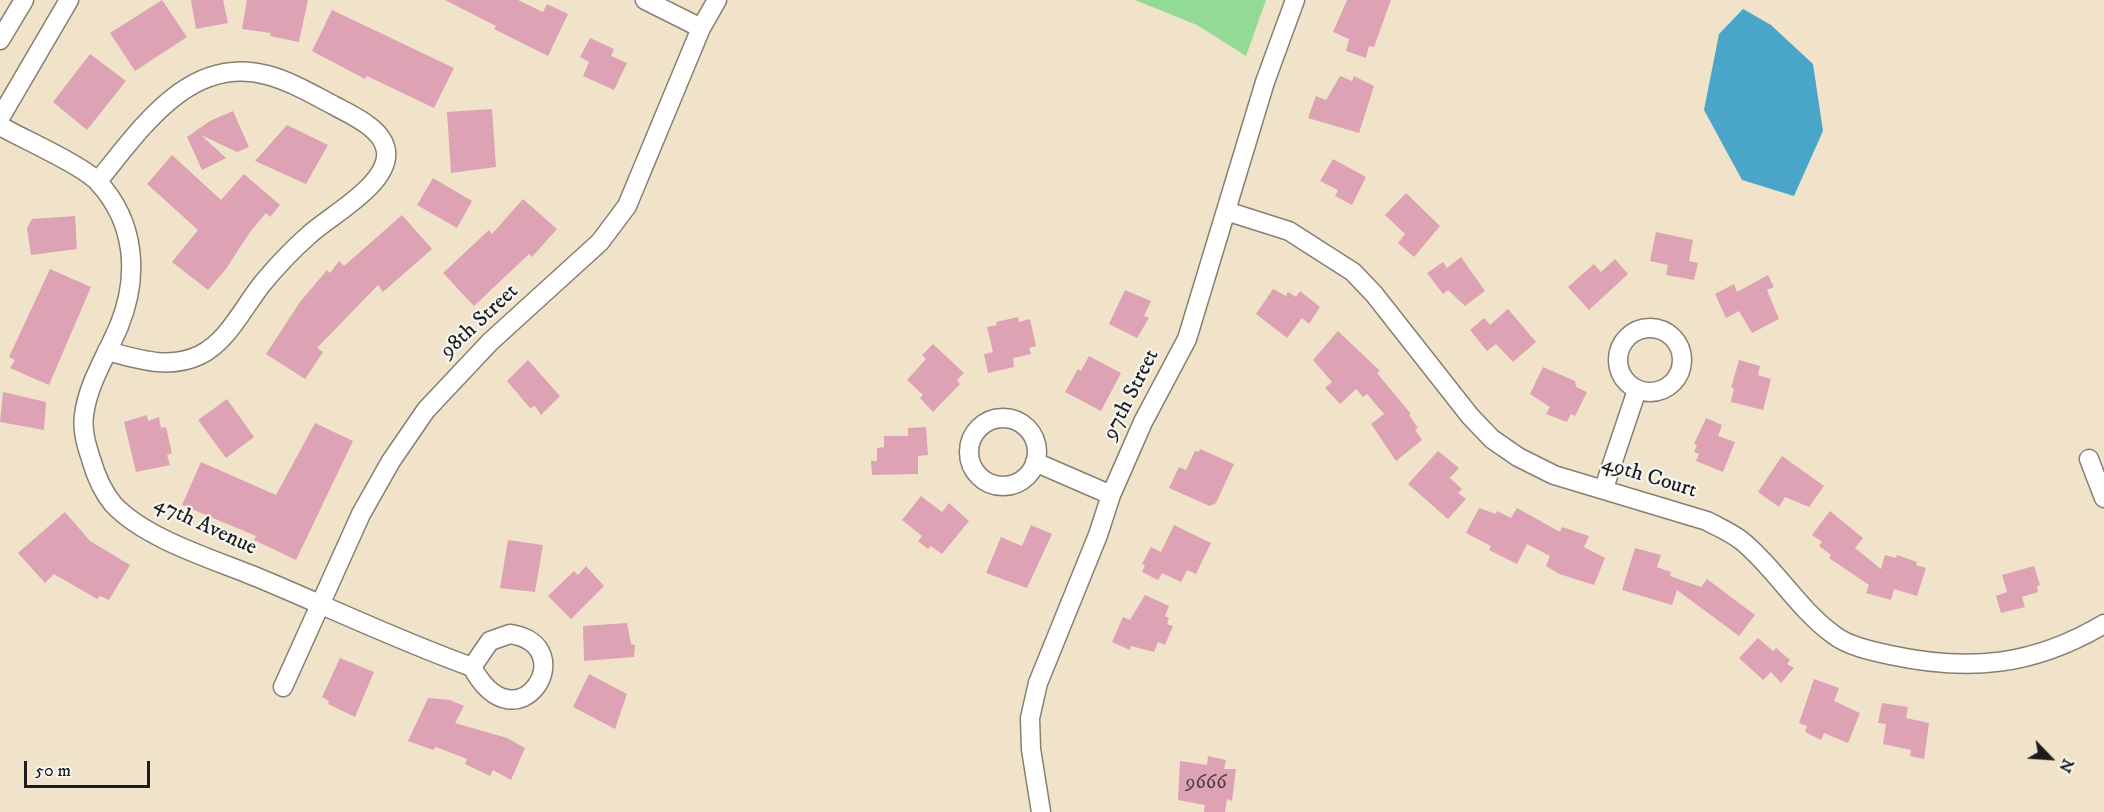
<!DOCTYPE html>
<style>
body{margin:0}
#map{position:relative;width:2104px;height:812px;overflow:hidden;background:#f0e3c9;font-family:"IM FELL DW Pica",serif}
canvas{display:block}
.north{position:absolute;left:2020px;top:728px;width:60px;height:60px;-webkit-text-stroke:4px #f6f6f2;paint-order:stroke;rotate:115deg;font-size:16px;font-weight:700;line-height:24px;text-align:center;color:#1c1c1c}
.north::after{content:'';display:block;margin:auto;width:21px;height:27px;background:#1c1c1c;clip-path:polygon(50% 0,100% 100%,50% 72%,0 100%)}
.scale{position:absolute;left:24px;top:761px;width:126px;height:27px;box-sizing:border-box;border:3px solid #1c1c1c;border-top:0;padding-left:8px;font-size:18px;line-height:21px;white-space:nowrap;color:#1c1c1c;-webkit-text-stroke:4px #f6f6f2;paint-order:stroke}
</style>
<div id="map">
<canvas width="2104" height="812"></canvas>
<div class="north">N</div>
<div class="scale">50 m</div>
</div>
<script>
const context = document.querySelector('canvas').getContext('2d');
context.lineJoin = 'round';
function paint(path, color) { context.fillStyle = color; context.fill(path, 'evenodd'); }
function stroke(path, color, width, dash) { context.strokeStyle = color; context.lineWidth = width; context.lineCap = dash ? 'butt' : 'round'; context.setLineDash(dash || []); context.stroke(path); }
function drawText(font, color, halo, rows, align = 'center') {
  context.font = font + ' "IM FELL DW Pica",serif'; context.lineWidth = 4.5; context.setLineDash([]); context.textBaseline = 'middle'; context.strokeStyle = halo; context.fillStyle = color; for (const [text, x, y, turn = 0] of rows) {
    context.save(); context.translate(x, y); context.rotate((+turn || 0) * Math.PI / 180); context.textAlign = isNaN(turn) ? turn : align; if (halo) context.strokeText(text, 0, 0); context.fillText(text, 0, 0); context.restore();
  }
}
const green = new Path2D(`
 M1135 0H1266L1246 56 1197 25Z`);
const water = new Path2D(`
 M1743 9 1771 25 1813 64 1823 131 1794 196 1742 180 1704 110 1719 34Z`);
const building = new Path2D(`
 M162 0 187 37 135 71 110 33Z
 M191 0H223L228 23 196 29Z
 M247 0H308L299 42 270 36 271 33 242 29Z
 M445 0H518L543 12 547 4 568 14 548 56 494 29 496 26Z
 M1347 0H1391L1374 47 1369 46 1366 58 1346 51 1349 39 1333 32Z
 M332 10 454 68 434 108 367 76 365 79 312 51Z
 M590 38 614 49 611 56 627 63 614 90 583 76 589 62 580 57Z
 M90 54 126 81 87 130 53 102Z
 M1340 76 1352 81 1354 76 1374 86 1359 133 1308 118 1316 96 1326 100Z
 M492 109 496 167 451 173 447 112Z
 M233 111 249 147 237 152 201 135 226 158 202 170 187 137 210 121Z
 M287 125 328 145 306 184 255 161Z
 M172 155 221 200 244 174 280 205 270 217 266 213 250 232 226 269 208 290 172 262 198 230 147 184Z
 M1333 159 1366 177 1352 205 1335 196 1338 190 1320 181Z
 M433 178 472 201 457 228 417 205Z
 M1406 193 1440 226 1414 257 1398 243 1405 234 1385 215Z
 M523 199 557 229 532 257 529 254 474 306 443 273 489 230 492 234Z
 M402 215 432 249 383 292 378 285 317 348 323 352 305 379 266 354 300 302 327 270 330 273 339 261 344 266Z
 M75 216 77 249 31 255 27 228 32 219Z
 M1656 232 1693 240 1689 261 1698 263 1694 280 1666 275 1668 265 1650 261Z
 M1461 257 1485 291 1465 306 1448 290 1443 294 1427 273 1443 262 1447 268Z
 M1615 259 1628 274 1589 310 1568 287 1594 264 1601 272Z
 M50 269 91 287 49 385 10 368 15 360 9 357Z
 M1768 275 1774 287 1767 290 1779 319 1752 333 1739 311 1726 318 1715 294 1734 284 1737 292Z
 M1273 289 1286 296 1288 292 1296 297 1300 291 1320 307 1309 324 1302 318 1287 338 1256 314Z
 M1125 290 1151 301 1144 316 1149 318 1137 338 1109 324Z
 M1508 309 1536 342 1513 362 1496 344 1487 351 1470 330 1484 318 1490 325Z
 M1018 317 1019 322 1030 319 1036 346 1029 348 1031 354 1013 358 1014 367 988 373 984 354 993 352 987 327 997 325 996 322Z
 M1338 331 1380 371 1377 373 1411 414 1409 415 1418 428 1415 430 1422 440 1396 461 1371 424 1384 414 1367 394 1363 397 1356 389 1340 404 1325 388 1332 382 1313 360Z
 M933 344 964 373 957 380 960 384 933 412 920 398 923 395 907 380 926 359 922 355Z
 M1089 356 1121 373 1101 411 1065 392 1078 369 1081 371Z
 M528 360 560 396 541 415 535 406 530 408 507 381Z
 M1739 360 1760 366 1758 375 1771 379 1763 410 1731 402 1734 388H1731Z
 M1543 367 1575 381 1576 387 1587 392 1575 416 1571 414 1567 422 1546 414 1550 407 1530 394Z
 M3 392 46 402 44 430 0 422Z
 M227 399 254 437 226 458 198 420Z
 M147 415 148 421 159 417 161 428 166 427 172 453 167 455 170 465 136 472 124 422Z
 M1706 418 1722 425 1718 436 1735 442 1723 472 1696 461 1699 454 1694 452 1697 445 1694 444Z
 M315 423 353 441 296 560 254 540 256 536 182 505 201 462 276 495Z
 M926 427 928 455 918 456V474L872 475 871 461H877V448L884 447V436H908V428Z
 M1200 449 1234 464 1216 503 1210 506 1169 488 1179 467 1186 470 1195 451 1199 452Z
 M1438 451 1459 468 1450 478 1462 489 1458 493 1466 499 1448 519 1408 484Z
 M1782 456 1824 486 1809 507 1785 497 1779 507 1758 492Z
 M921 496 942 512 949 503 969 521 942 554 931 546 928 549 918 541 922 536 902 520Z
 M1479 508 1496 514 1497 511 1511 518 1517 508 1560 532 1562 527 1589 536 1584 547 1605 558 1594 585 1559 574 1546 566 1550 556 1527 544 1517 564 1489 550 1491 546 1466 533Z
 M1830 511 1863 538 1855 548 1881 569 1885 555 1896 558 1897 555 1917 562 1916 565 1926 568 1917 596 1894 589 1891 600 1866 593 1869 585 1829 558 1831 555 1819 546 1822 542 1812 535Z
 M65 512 90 541 130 565 109 600 100 596 97 599 54 574 45 583 18 553Z
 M1031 525 1052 534 1027 588 986 573 1001 537 1022 546Z
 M1174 525 1211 543 1196 574 1187 570 1181 582 1162 573 1158 580 1142 572 1145 565 1142 564 1151 547 1161 552Z
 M508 540 543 545 535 592 500 588Z
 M1635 548 1661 555 1657 567 1671 572 1670 576 1701 587 1707 579 1755 615 1739 636 1677 590 1672 605 1622 590Z
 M586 566 604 586 571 619 548 596 574 571 578 575Z
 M2034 566 2040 585 2037 586 2038 592 2022 597 2025 607 2001 613 1996 596 2007 592 2002 575Z
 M1145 595 1169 606 1165 616 1169 618 1167 624 1173 626 1165 645 1158 642 1154 652 1131 646 1130 650 1112 642 1123 617 1130 620Z
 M627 623 631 644 635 645 634 657 584 661 583 626Z
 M1758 638 1773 651 1776 648 1790 660 1787 664 1794 668 1781 683 1771 672 1763 680 1739 658Z
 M340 658 374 672 355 717 328 704 329 701 322 697Z
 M589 674 627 694 615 729 573 707Z
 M1814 679 1839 688 1834 701 1860 713 1848 743 1824 733 1821 740 1805 732 1807 726 1799 723Z
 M428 698 450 700 464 706 455 723 507 738 525 748 511 780 493 770 490 776 465 764 467 759 436 747 433 750 408 741Z
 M1882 703 1908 707 1906 718 1929 723 1924 759 1910 756 1911 750 1883 744 1886 724 1878 723Z
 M1208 756 1226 760 1224 769H1236L1232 801 1227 799 1225 812H1204L1205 805 1178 800 1180 761 1207 765Z`);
const minor = new Path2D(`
 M645 0 701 28
 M0 40 24 0
 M0 118 69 0
 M0 126C23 139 82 165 98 182 136 223 139 277 119 326 107 355 88 383 84 415 82 430 86 444 91 459 95 473 103 492 113 504 147 541 220 561 266 581 335 610 402 642 472 667
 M98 181C140 130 189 54 267 75 290 81 312 94 333 105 351 115 383 128 386 151 390 184 331 215 309 235 292 250 276 267 262 284 243 308 228 341 200 355 169 370 138 359 107 351
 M1226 211 1289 231 1353 272 1374 294 1470 416 1492 439 1518 457 1554 475 1707 521C1718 527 1732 533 1742 541 1776 569 1798 609 1834 635 1848 646 1872 651 1890 655 1969 672 2033 666 2104 624
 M1618 360a32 32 0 1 1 64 0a32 32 0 1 1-64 0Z
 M969 452a34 34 0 1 1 68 0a34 34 0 1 1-68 0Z
 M2089 459 2104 498
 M1035 462 1111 495
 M1604 488 1637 390
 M510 634C584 645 518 752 472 667L490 641Z
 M283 687 361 514 391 461 426 410 490 342 600 242 627 206 701 28 717 0
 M1041 812 1031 749 1030 718 1038 683 1098 535 1111 495 1143 422 1187 339 1265 82 1295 0`);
const numberNames = [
 ["9666",1206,784]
];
const streetNames = [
 ["98th Street",480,322,-43],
 ["97th Street",1132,395,-63],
 ["49th Court",1649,478,17],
 ["47th Avenue",205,527,25]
];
paint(green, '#93da94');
paint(water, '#4aa6c8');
paint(building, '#dda3b5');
stroke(minor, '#868072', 21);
stroke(minor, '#fff', 18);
drawText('20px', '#4c3e42', null, numberNames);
drawText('22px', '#1c1c1c', '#f6f6f2', streetNames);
</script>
